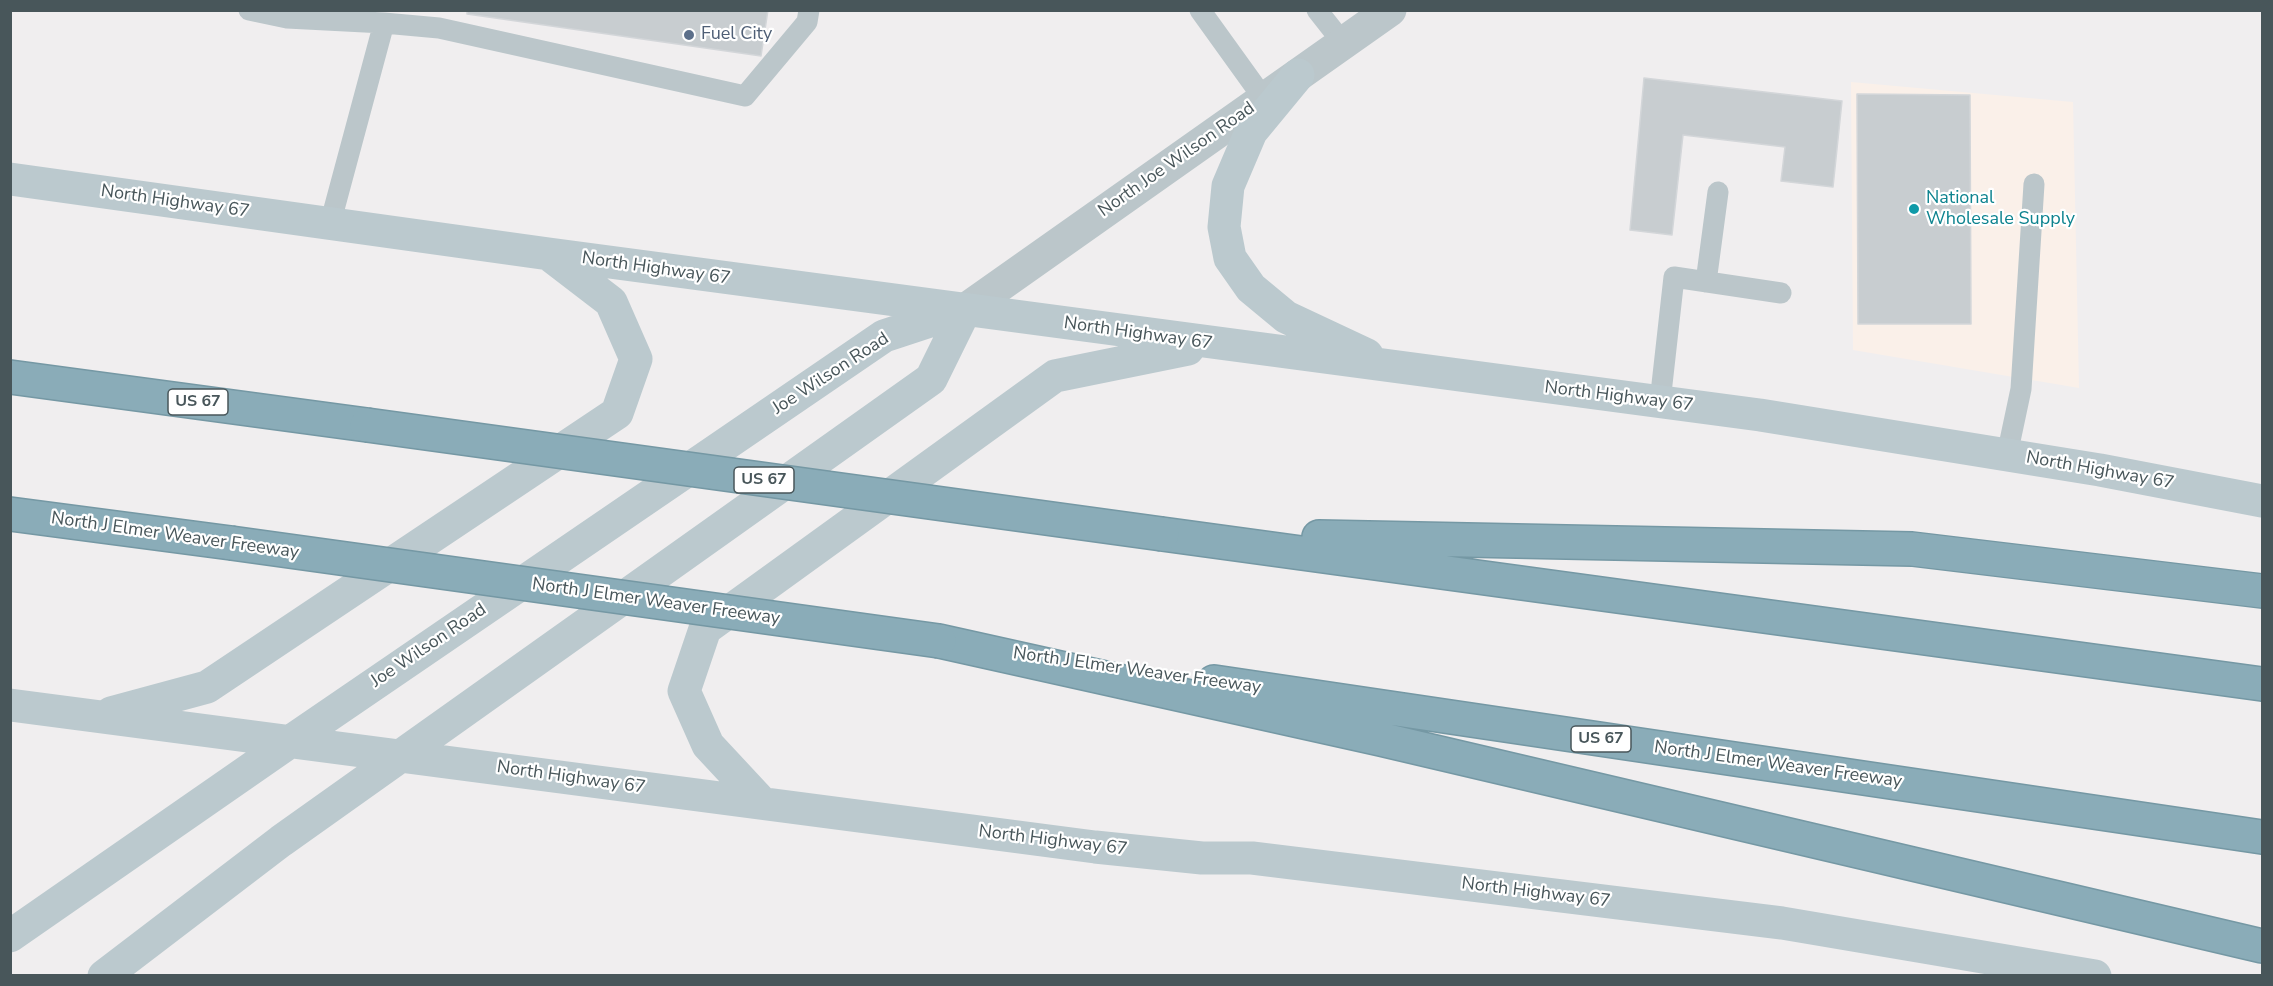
<!DOCTYPE html>
<style>
body{margin:0}
#map{position:relative;width:2273px;height:986px;overflow:hidden;background:#f0eeef;font-family:"Nunito Sans",sans-serif}
canvas{display:block}
.frame{position:absolute;inset:0;border:12px solid #48565a;pointer-events:none}
</style>
<div id="map">
<canvas width="2273" height="986"></canvas>
<div class="frame"></div>
</div>
<script>
const context = document.querySelector('canvas').getContext('2d');
context.lineJoin = 'round';
function paint(path, color) { context.fillStyle = color; context.fill(path, 'evenodd'); }
function stroke(path, color, width, dash) { context.strokeStyle = color; context.lineWidth = width; context.lineCap = dash ? 'butt' : 'round'; context.setLineDash(dash || []); context.stroke(path); }
function drawText(font, color, halo, rows, align = 'center') {
  context.font = font + ' "Nunito Sans",sans-serif'; context.lineWidth = 4.5; context.setLineDash([]); context.textBaseline = 'middle'; context.strokeStyle = halo; context.fillStyle = color; for (const [text, x, y, turn = 0] of rows) {
    context.save(); context.translate(x, y); context.rotate((+turn || 0) * Math.PI / 180); context.textAlign = isNaN(turn) ? turn : align; if (halo) context.strokeText(text, 0, 0); context.fillText(text, 0, 0); context.restore();
  }
}
const commercial = new Path2D(`
 M1851 82 2073 102 2079 388 1853 350Z`);
const building = new Path2D(`
 M467 10H768L761 56 467 14Z
 M1644 78 1842 101 1833 187 1781 181 1785 147 1683 135 1672 235 1630 230Z
 M1857 94 1970 95 1971 324H1858Z`);
const service = new Path2D(`
 M249 10 287 18 384 23
 M1200 10 1264 99
 M1317 10 1343 43
 M330 224 384 23 439 28 745 96 807 22 809 10
 M1706 282 1718 192
 M1660 402 1674 277 1781 293
 M2007 455 2021 389 2034 184`);
const tertiary = new Path2D(`
 M965 310 1390 10`);
const secondary = new Path2D(`
 M1298 75 1251 132 1228 186 1224 227 1230 258 1251 288 1286 317 1367 355
 M10 179 549 254 1760 415 2100 470 2262 501
 M10 705 1095 847 1202 858H1252L1782 923 2095 976
 M111 713 207 687 617 413 636 359 611 302 551 256
 M762 803 708 745 684 691 705 629 1055 376 1188 349
 M10 936 291 741 884 336 957 312
 M104 976 281 841 931 379 965 310`);
const motorway = new Path2D(`
 M10 377 367 425
 M10 514 231 543
 M1162 534 2262 684
 M1319 537 1912 549 2262 591
 M939 641 1380 739 2262 946
 M1214 682 2262 837`);
const motorwayBridge = new Path2D(`
 M367 425 1162 534
 M231 543 939 641`);
const markers = [
 [689,35,6,"#5c6f8a"],
 [1914,209,6,"#0f9aa8"]
];
const shields = [
 [198,402,60],
 [764,480,60],
 [1601,739,60]
];
const shieldNames = [
 ["US 67",198,402],
 ["US 67",764,480],
 ["US 67",1601,739]
];
const serviceNames = [
 ["Fuel City",701,35]
];
const streetNames = [
 ["North Joe Wilson Road",1177,160,-35],
 ["North Highway 67",175,202,8],
 ["North Highway 67",656,269,8],
 ["North Highway 67",1138,334,8],
 ["Joe Wilson Road",831,374,-33],
 ["North Highway 67",1619,397,7],
 ["North Highway 67",2100,471,10],
 ["North J Elmer Weaver Freeway",175,536,8],
 ["North J Elmer Weaver Freeway",656,602,8],
 ["Joe Wilson Road",429,646,-34],
 ["North J Elmer Weaver Freeway",1137,671,8],
 ["North J Elmer Weaver Freeway",1778,765,8],
 ["North Highway 67",571,778,8],
 ["North Highway 67",1053,841,7],
 ["North Highway 67",1536,893,7]
];
const cultureNames = [
 ["National",1926,199],
 ["Wholesale Supply",1926,220]
];
paint(commercial, '#faf0e9');
paint(building, '#c8cdd0');
stroke(building, '#d3d6d9', 1.5);
stroke(motorway, '#7598a4', 36);
stroke(service, '#bbc6ca', 21);
stroke(tertiary, '#bbc6ca', 33);
stroke(secondary, '#bbc9ce', 33);
stroke(motorway, '#8aacb8', 33);
stroke(motorwayBridge, '#7598a4', 36, []);
stroke(motorwayBridge, '#8aacb8', 33);
for (const [x, y, r, color] of markers) { const dot = new Path2D(); dot.arc(x, y, r, 0, 2 * Math.PI); context.fillStyle = color; context.fill(dot); stroke(dot, '#fff', 2); }
for (const [x, y, w] of shields) { const box = new Path2D(); box.roundRect(x - w / 2, y - 13, w, 26, 4.5); context.fillStyle = '#fff'; context.fill(box); stroke(box, '#48565a', 1.5); }
drawText('bold 16px', '#48565a', null, shieldNames);
drawText('18px', '#4e5e75', '#fff', serviceNames, 'left');
drawText('18px', '#48565a', '#fff', streetNames);
drawText('18px', '#0d838f', '#fff', cultureNames, 'left');
</script>
